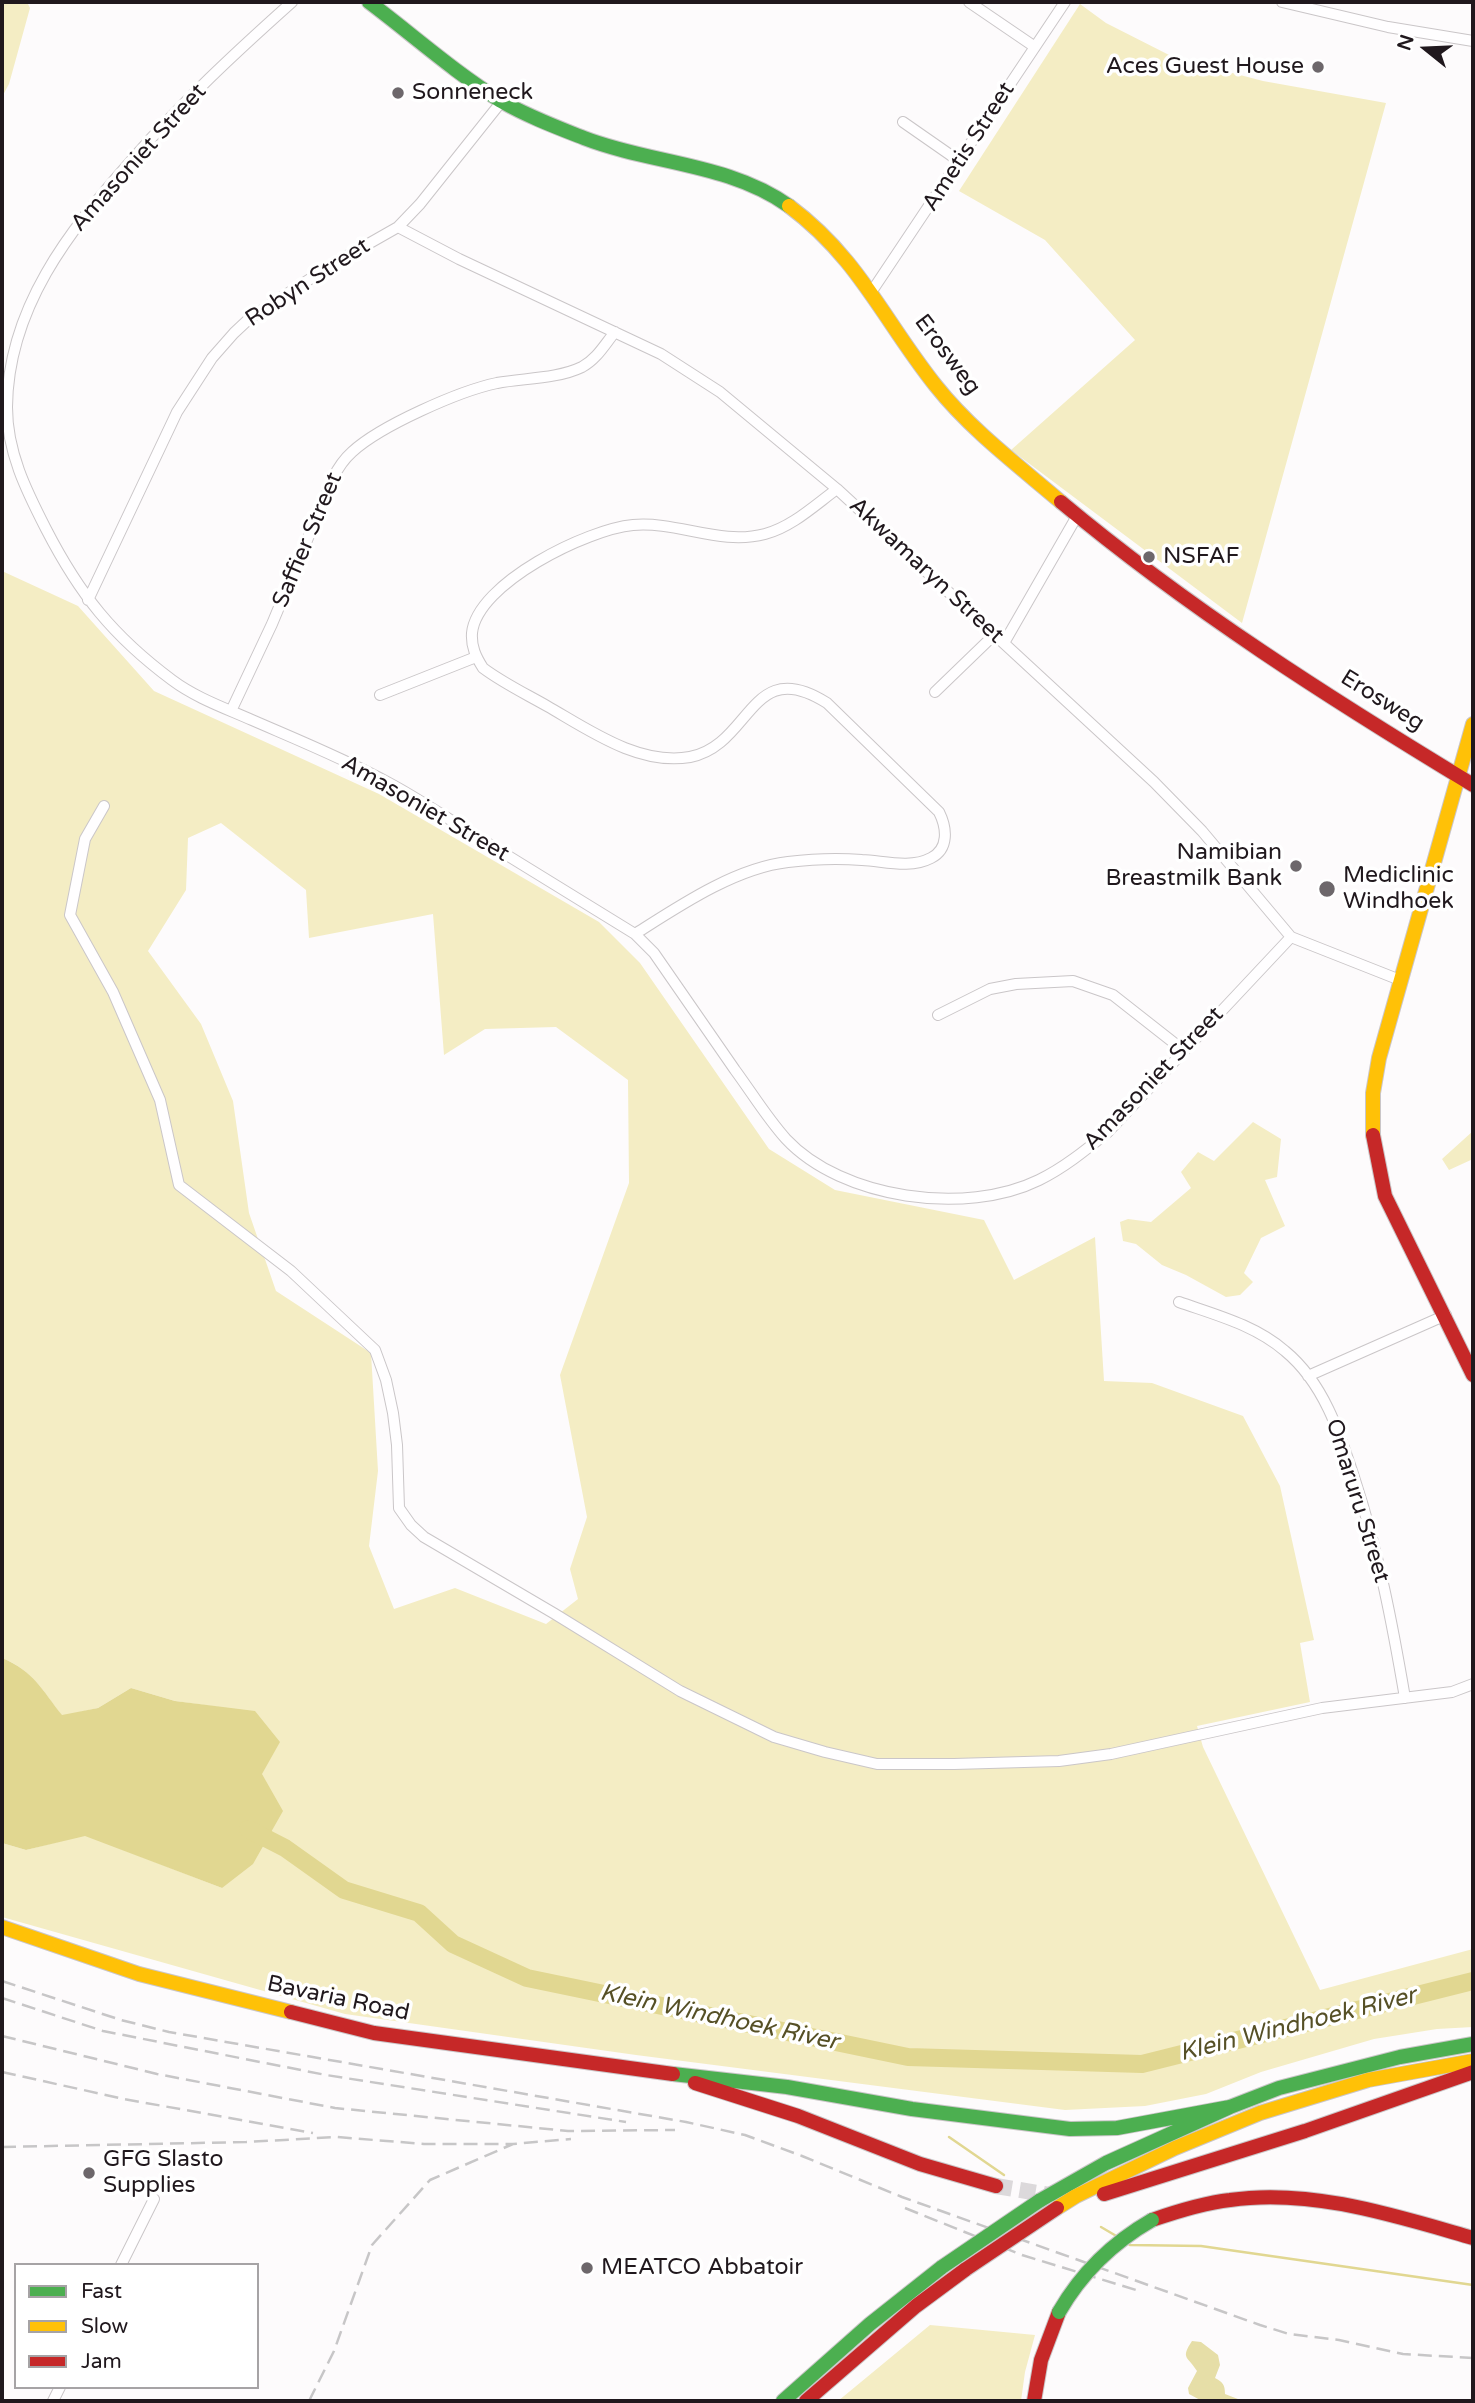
<!DOCTYPE html>
<style>
body{margin:0}
#map{position:relative;width:1475px;height:2403px;overflow:hidden;background:#fdfbfc;font-family:"Varela Round",sans-serif}
canvas{display:block}
.frame{position:absolute;inset:0;border:4px solid #20181d;pointer-events:none}
.legend{position:absolute;left:14px;top:2263px;width:245px;height:126px;box-sizing:border-box;background:#fff;border:2px solid #a6a3a5;margin:0;padding:9px 12px;list-style:none;font-size:21px;color:#20181d}
.legend li{display:flex;align-items:center;gap:14px;height:35px}
.legend b{width:35px;border:2px solid #a6a3a5}
.north{position:absolute;left:1391px;top:14px;width:70px;height:70px;-webkit-text-stroke:5px #fff;paint-order:stroke;rotate:288deg;font-size:19px;font-weight:700;line-height:28px;text-align:center;color:#20181d}
.north::after{content:'';display:block;margin:auto;width:24px;height:32px;background:#20181d;clip-path:polygon(50% 0,100% 100%,50% 72%,0 100%)}
</style>
<div id="map">
<canvas width="1475" height="2403"></canvas>
<div class="frame"></div>
<ul class="legend">
<li><b style="height:9px;background:#4caf50"></b>Fast</li>
<li><b style="height:9px;background:#ffc107"></b>Slow</li>
<li><b style="height:9px;background:#c62828"></b>Jam</li>
</ul>
<div class="north">N</div>
</div>
<script>
const context = document.querySelector('canvas').getContext('2d');
context.lineJoin = 'round';
function paint(path, color) { context.fillStyle = color; context.fill(path, 'evenodd'); }
function stroke(path, color, width, dash) { context.strokeStyle = color; context.lineWidth = width; context.lineCap = dash ? 'butt' : 'round'; context.setLineDash(dash || []); context.stroke(path); }
function drawText(font, color, halo, rows, align = 'center') {
  context.font = font + ' "Varela Round",sans-serif'; context.lineWidth = 7; context.setLineDash([]); context.textBaseline = 'middle'; context.strokeStyle = halo; context.fillStyle = color; for (const [text, x, y, turn = 0] of rows) {
    context.save(); context.translate(x, y); context.rotate((+turn || 0) * Math.PI / 180); context.textAlign = isNaN(turn) ? turn : align; if (halo) context.strokeText(text, 0, 0); context.fillText(text, 0, 0); context.restore();
  }
}
const green = new Path2D(`
 M2 2H27L30 8 9 84 2 97Z
 M1080 4 1106 23 1175 58 1263 81 1386 103 1242 623 1011 450 1135 340 1045 240 959 191Z
 M2 571 78 606 154 691 379 794 599 922 640 963 769 1149 835 1190 984 1220 1014 1280 1095 1237 1104 1381 1152 1383 1243 1416 1280 1486 1314 1640 1300 1643 1310 1702 1197 1726 1203 1747 1320 1990 1473 1949V2027L1437 2029 1374 2039 1261 2072 1206 2094 1145 2106 1065 2110 636 2055 345 2014 2 1917V1843L26 1850 85 1835 222 1888 262 1774 255 1712 175 1701 131 1688 98 1708 62 1716C42 1689 33 1671 2 1658ZM221 823 306 890 309 938 433 914 444 1055 485 1029 556 1027 628 1080 629 1183 560 1375 587 1517 570 1569 578 1599 546 1624 455 1588 394 1609 369 1546 378 1471 371 1353 276 1291 249 1213 233 1101 201 1024 148 951 186 890 188 838Z
 M1253 1122 1281 1139 1277 1177 1265 1180 1285 1226 1261 1238 1244 1273 1253 1282 1240 1295 1226 1297 1186 1275 1162 1265 1136 1244 1123 1241 1120 1222 1128 1219 1151 1222 1191 1188 1181 1172 1198 1152 1214 1161Z
 M1473 1131V1159L1449 1170 1442 1159Z
 M930 2325 1035 2335 1025 2372 1021 2401H838Z`);
const forest = new Path2D(`
 M1192 2341 1201 2342 1218 2355 1220 2365 1215 2378C1223 2382 1225 2385 1225 2394L1243 2401H1202L1189 2394 1188 2388 1197 2371C1188 2356 1180 2359 1192 2341Z`);
const water = new Path2D(`
 M2 1658C34 1671 42 1690 62 1715L98 1708 131 1688 175 1701 255 1711 280 1742 262 1774 283 1811 253 1864 222 1888 85 1836 26 1850 2 1843Z`);
const stream = new Path2D(`
 M949 2137 1004 2175
 M1101 2227 1118 2237
 M1127 2243 1130 2245 1201 2246 1473 2285`);
const river = new Path2D(`
 M248 1829 285 1848 344 1890 419 1913 453 1944 527 1978 908 2057 1142 2064 1473 1981`);
const primaryTunnel = new Path2D(`
 M996 2186 1056 2196`);
const street = new Path2D(`
 M292 2C236 52 180 104 131 161 69 231 8 308 7 407 7 452 26 490 46 529 80 595 113 636 172 680 196 698 225 708 252 720 298 740 345 759 389 783 417 798 444 816 471 833 526 867 580 900 635 934L654 953C681 992 708 1031 735 1070 752 1093 767 1118 786 1139 842 1199 966 1216 1039 1180 1064 1168 1087 1149 1108 1132L1291 937
 M969 2 1035 47
 M1282 2 1388 27 1473 41
 M903 122 959 161
 M398 227 459 259 661 354 720 392 837 489 1154 782 1202 831 1291 937 1400 980
 M872 291 1065 2
 M88 600 177 412 212 358 234 333 250 318 333 264 398 227 420 204 502 101
 M1004 643 1077 516
 M935 692 994 635
 M380 695 476 657
 M231 711 272 624 333 478C338 468 343 460 352 452 380 426 459 391 497 383 524 378 557 379 582 367 597 359 605 344 615 332
 M104 806 85 839 70 915 113 992 160 1100 179 1185 291 1271 375 1350 386 1380 393 1413 397 1445 399 1508 411 1525 424 1537 555 1614 680 1691 774 1737 825 1752 877 1764H954L1059 1761 1111 1754 1322 1708 1452 1692 1473 1684
 M635 934C679 906 735 868 788 862 812 859 838 858 862 860 884 861 910 869 931 858 949 849 947 828 939 812L827 703C750 654 752 745 690 757 639 766 589 730 547 706 526 694 503 683 483 668 476 657 471 647 472 633 477 583 588 529 633 525 678 521 720 546 765 534 792 527 815 505 837 489
 M938 1015 990 989 1016 984 1073 981 1113 995 1183 1050
 M1179 1302C1216 1315 1255 1325 1285 1351 1324 1383 1340 1434 1355 1480 1379 1554 1392 1622 1405 1698
 M1308 1376 1446 1315
 M121 2265 154 2199
 M53 2401 60 2387`);
const fast = new Path2D(`
 M369 2C413 35 454 72 501 101 527 116 556 127 584 138 651 164 729 163 789 206
 M673 2074 787 2087 912 2109 1070 2129 1117 2128 1230 2107
 M1039 2201 1106 2163 1230 2107 1279 2088 1400 2057 1473 2044
 M783 2401 870 2324 942 2267`);
const slow = new Path2D(`
 M789 206C859 258 884 321 936 386 971 430 1019 466 1061 502
 M1373 1135V1093L1379 1058 1473 724
 M2 1927 139 1974 291 2012
 M1057 2208 1076 2196 1175 2148 1260 2113 1368 2080 1473 2061`);
const jam = new Path2D(`
 M1061 502C1189 609 1331 699 1473 785
 M1373 1135 1385 1196 1473 1375
 M291 2012 374 2033 673 2074
 M695 2083 798 2116 920 2164 996 2186
 M1104 2194 1305 2131 1473 2072
 M1152 2220C1178 2211 1203 2203 1230 2200 1311 2188 1396 2216 1473 2238
 M806 2401 916 2306 966 2269
 M1034 2401 1041 2360 1059 2312`);
const rail = new Path2D(`
 M2 1981 121 2020 169 2032 686 2122 745 2135 802 2156 902 2197 1260 2325 1289 2334 1339 2340 1403 2354 1473 2358
 M2 1998 103 2031 326 2075 626 2122
 M2 2036 157 2074 335 2108 568 2131 675 2130
 M2 2072 124 2099 313 2133
 M2 2147 246 2142 337 2137 424 2144H513
 M905 2208 1022 2255 1136 2290
 M309 2401 334 2351 372 2245 430 2180 513 2144 571 2139`);
const fastBridge = new Path2D(`
 M942 2267 1039 2201
 M1059 2312C1082 2272 1112 2243 1152 2220`);
const jamBridge = new Path2D(`
 M966 2269 1057 2208`);
const markers = [
 [1318,67,7,"#6d676b"],
 [398,93,7,"#6d676b"],
 [1149,557,7,"#6d676b"],
 [1296,866,7,"#6d676b"],
 [1327,889,9,"#6d676b"],
 [89,2173,7,"#6d676b"],
 [587,2268,7,"#6d676b"]
];
const poiNames = [
 ["Aces Guest House",1304,67,"right"],
 ["Sonneneck",412,93],
 ["NSFAF",1163,557],
 ["Namibian",1282,853,"right"],
 ["Breastmilk Bank",1282,879,"right"],
 ["Mediclinic",1343,876],
 ["Windhoek",1343,902],
 ["GFG Slasto",103,2160],
 ["Supplies",103,2186],
 ["MEATCO Abbatoir",601,2268]
];
const streetNames = [
 ["Ametis Street",969,147,-57],
 ["Amasoniet Street",139,158,-48],
 ["Robyn Street",308,283,-33],
 ["Erosweg",947,355,53],
 ["Saffier Street",308,540,-67],
 ["Akwamaryn Street",926,571,43],
 ["Erosweg",1382,701,32],
 ["Amasoniet Street",425,809,30],
 ["Amasoniet Street",1154,1079,-46],
 ["Omaruru Street",1357,1501,73],
 ["Bavaria Road",338,1999,12]
];
const waterNames = [
 ["Klein Windhoek River",719,2018,12],
 ["Klein Windhoek River",1298,2025,-14]
];
paint(green, '#f4edc4');
paint(forest, '#e6dea7');
paint(water, '#e1d791');
stroke(stream, '#e1d791', 2.5);
stroke(river, '#e1d791', 18);
stroke(primaryTunnel, '#dcd9db', 16, [16, 8]);
stroke(street, '#cac6c8', 12);
stroke(fast, '#cac6c8', 16);
stroke(slow, '#cac6c8', 16);
stroke(jam, '#cac6c8', 16);
stroke(street, '#fffeff', 10);
stroke(fast, '#4caf50', 14);
stroke(slow, '#ffc107', 14);
stroke(jam, '#c62828', 14);
stroke(rail, '#c7c6c7', 2.5, [14, 7]);
stroke(fastBridge, '#cac6c8', 16, []);
stroke(jamBridge, '#cac6c8', 16, []);
stroke(fastBridge, '#4caf50', 14);
stroke(jamBridge, '#c62828', 14);
for (const [x, y, r, color] of markers) { const dot = new Path2D(); dot.arc(x, y, r, 0, 2 * Math.PI); context.fillStyle = color; context.fill(dot); stroke(dot, '#fff', 2.5); }
drawText('23px', '#20181d', '#fff', poiNames, 'left');
drawText('23px', '#20181d', '#fff', streetNames);
drawText('italic 24px', '#565026', '#fff', waterNames);
</script>
